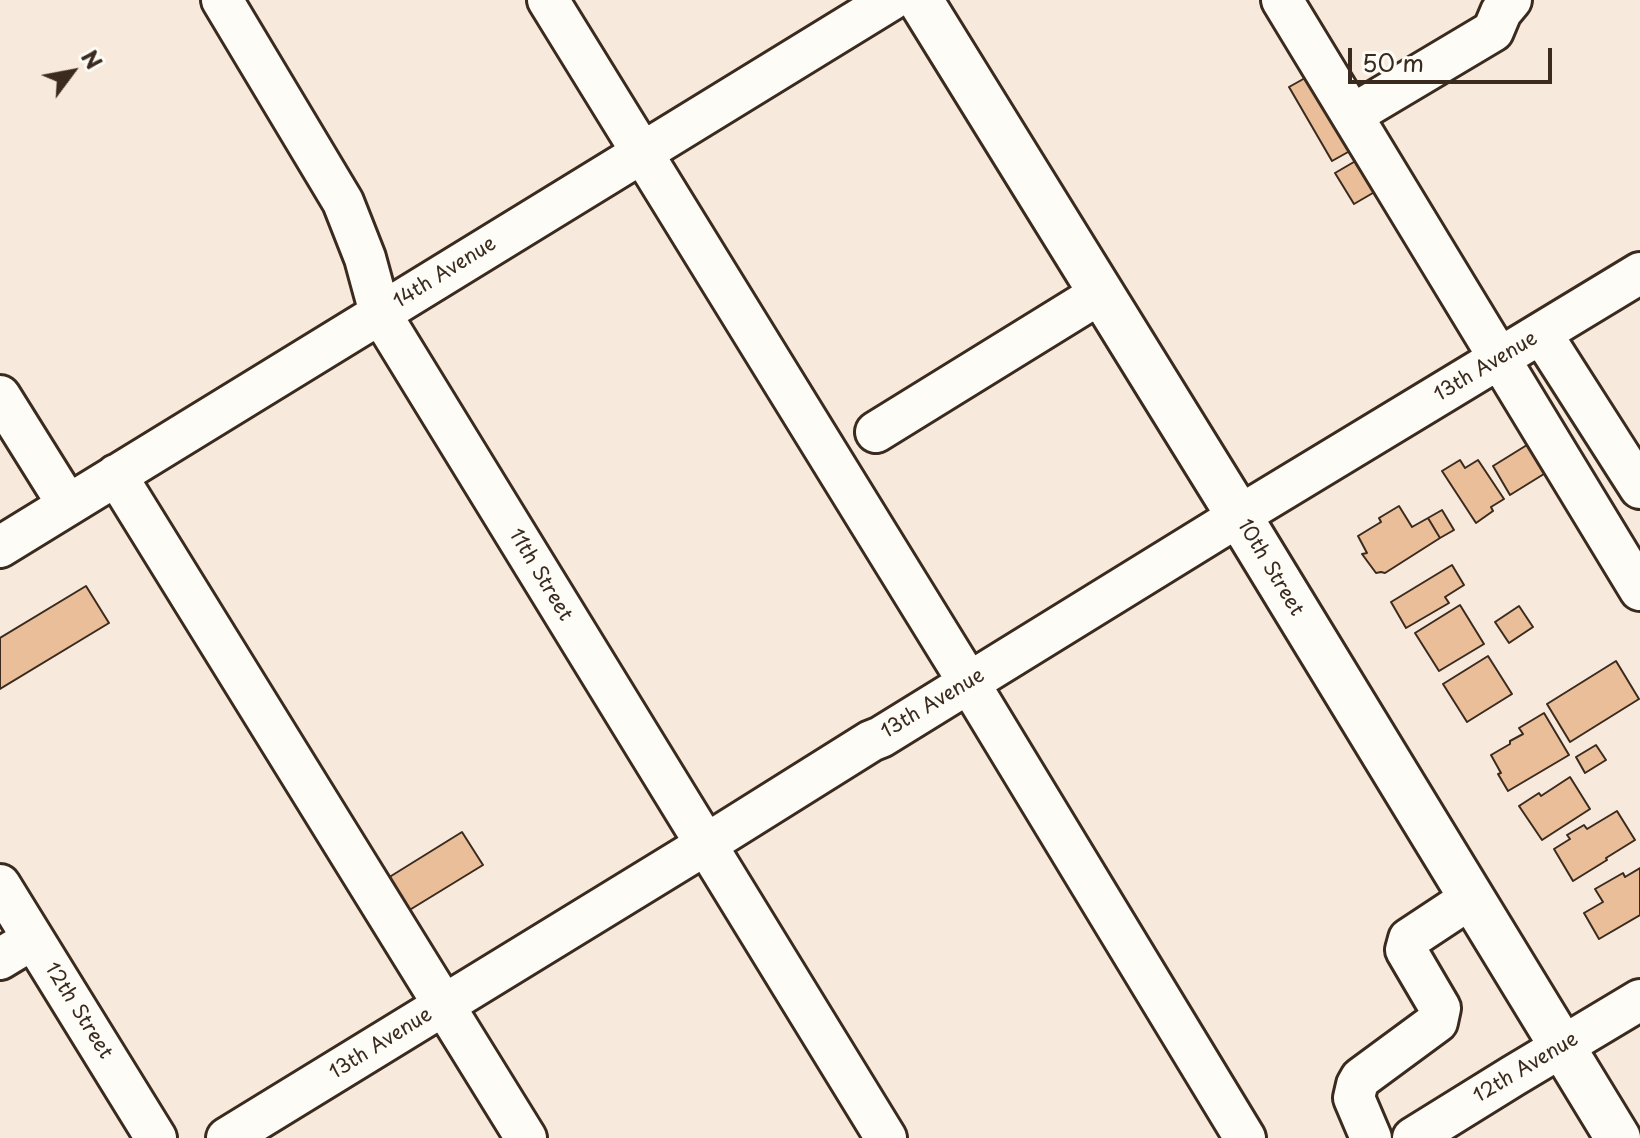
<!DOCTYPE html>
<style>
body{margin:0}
#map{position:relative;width:1640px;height:1138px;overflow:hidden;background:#f7e9db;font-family:"Playpen Sans",sans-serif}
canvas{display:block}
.north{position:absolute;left:32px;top:32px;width:80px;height:80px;-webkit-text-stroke:6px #fdfcf7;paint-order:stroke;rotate:58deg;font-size:22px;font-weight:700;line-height:32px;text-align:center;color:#3b2a1e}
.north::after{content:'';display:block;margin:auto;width:28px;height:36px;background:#3b2a1e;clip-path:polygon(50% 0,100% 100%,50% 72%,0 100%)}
.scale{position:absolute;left:1348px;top:48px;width:204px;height:36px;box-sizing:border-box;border:4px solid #3b2a1e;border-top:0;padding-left:10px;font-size:24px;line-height:28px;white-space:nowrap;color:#3b2a1e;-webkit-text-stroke:6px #fdfcf7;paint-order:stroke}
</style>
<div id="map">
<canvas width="1640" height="1138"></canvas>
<div class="north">N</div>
<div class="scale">50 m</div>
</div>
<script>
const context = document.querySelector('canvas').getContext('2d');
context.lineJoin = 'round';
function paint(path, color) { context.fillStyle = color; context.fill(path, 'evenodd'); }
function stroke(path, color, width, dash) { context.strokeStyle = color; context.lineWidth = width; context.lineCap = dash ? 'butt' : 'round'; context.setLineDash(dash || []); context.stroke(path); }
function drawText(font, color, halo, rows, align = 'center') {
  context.font = font + ' "Playpen Sans",sans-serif'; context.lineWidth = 7; context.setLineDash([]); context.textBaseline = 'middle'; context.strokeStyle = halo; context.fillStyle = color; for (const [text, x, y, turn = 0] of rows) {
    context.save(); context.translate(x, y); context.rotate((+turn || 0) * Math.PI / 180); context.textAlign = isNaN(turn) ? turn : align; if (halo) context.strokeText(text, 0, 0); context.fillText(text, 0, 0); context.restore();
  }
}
const building = new Path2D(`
 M1314 73 1357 147 1332 161 1289 87Z
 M1359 159 1378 190 1354 204 1335 173Z
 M1535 440 1552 469 1510 495 1493 466Z
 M1460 460 1465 468 1478 460 1504 499 1491 507 1493 511 1476 523 1442 471Z
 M1399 506 1412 527 1428 518 1440 538 1385 573 1381 572 1376 573 1362 554 1367 553 1358 536 1381 522 1379 518Z
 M1442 510 1454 530 1440 538 1428 518Z
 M1452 565 1464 585 1445 597 1449 603 1406 628 1391 602Z
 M86 586 109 623 0 689V638Z
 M1460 605 1484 644 1439 671 1415 633Z
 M1519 606 1533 627 1509 643 1495 622Z
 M1488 656 1512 694 1467 722 1443 684Z
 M1616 661 1639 699 1570 742 1547 704Z
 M1544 713 1569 755 1508 791 1498 774 1501 773 1491 755 1510 744V741L1523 734 1519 728Z
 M1596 745 1606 760 1585 773 1576 757Z
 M1570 777 1590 809 1542 840 1519 806 1539 793 1541 796Z
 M1617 811 1635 840 1606 858 1607 860 1573 881 1554 849 1570 839 1567 835 1584 825 1587 829Z
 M462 832 483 865 403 914 383 881Z
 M1640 868V915L1599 939 1584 913 1603 902 1595 889 1623 873 1625 877Z`);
const minor = new Path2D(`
 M222 0 343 202 365 258 380 313 886 1138
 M548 0 969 683 1245 1138
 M1282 0 1640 590
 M1352 115 1493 31 1501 12 1511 0
 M1541 333 1640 488
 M0 396 68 505
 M876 432 1101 293
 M116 475 526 1138
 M0 547 891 0
 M0 885 156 1138
 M0 959 33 939
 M227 1138 705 845 871 741 881 737 1239 516 1640 273
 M1371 1138 1354 1098 1357 1085 1361 1078 1437 1022 1440 1008 1406 950 1409 939 1471 898
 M1413 1138 1513 1076 1640 1000`);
const major = new Path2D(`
 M920 0 1239 516 1618 1138`);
const streetNames = [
 ["14th Avenue",445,273,-32],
 ["13th Avenue",1486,367,-31],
 ["10th Street",1270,568,59],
 ["11th Street",540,575,59],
 ["13th Avenue",933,704,-31],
 ["12th Street",78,1011,58],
 ["13th Avenue",381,1044,-32],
 ["12th Avenue",1526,1068,-31]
];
paint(building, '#e9be99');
stroke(building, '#3b2a1e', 2);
stroke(minor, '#3b2a1e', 46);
stroke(major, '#3b2a1e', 50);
stroke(minor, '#fdfcf7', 40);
stroke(major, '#fdfcf7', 44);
drawText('20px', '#3b2a1e', '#fdfcf7', streetNames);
</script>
